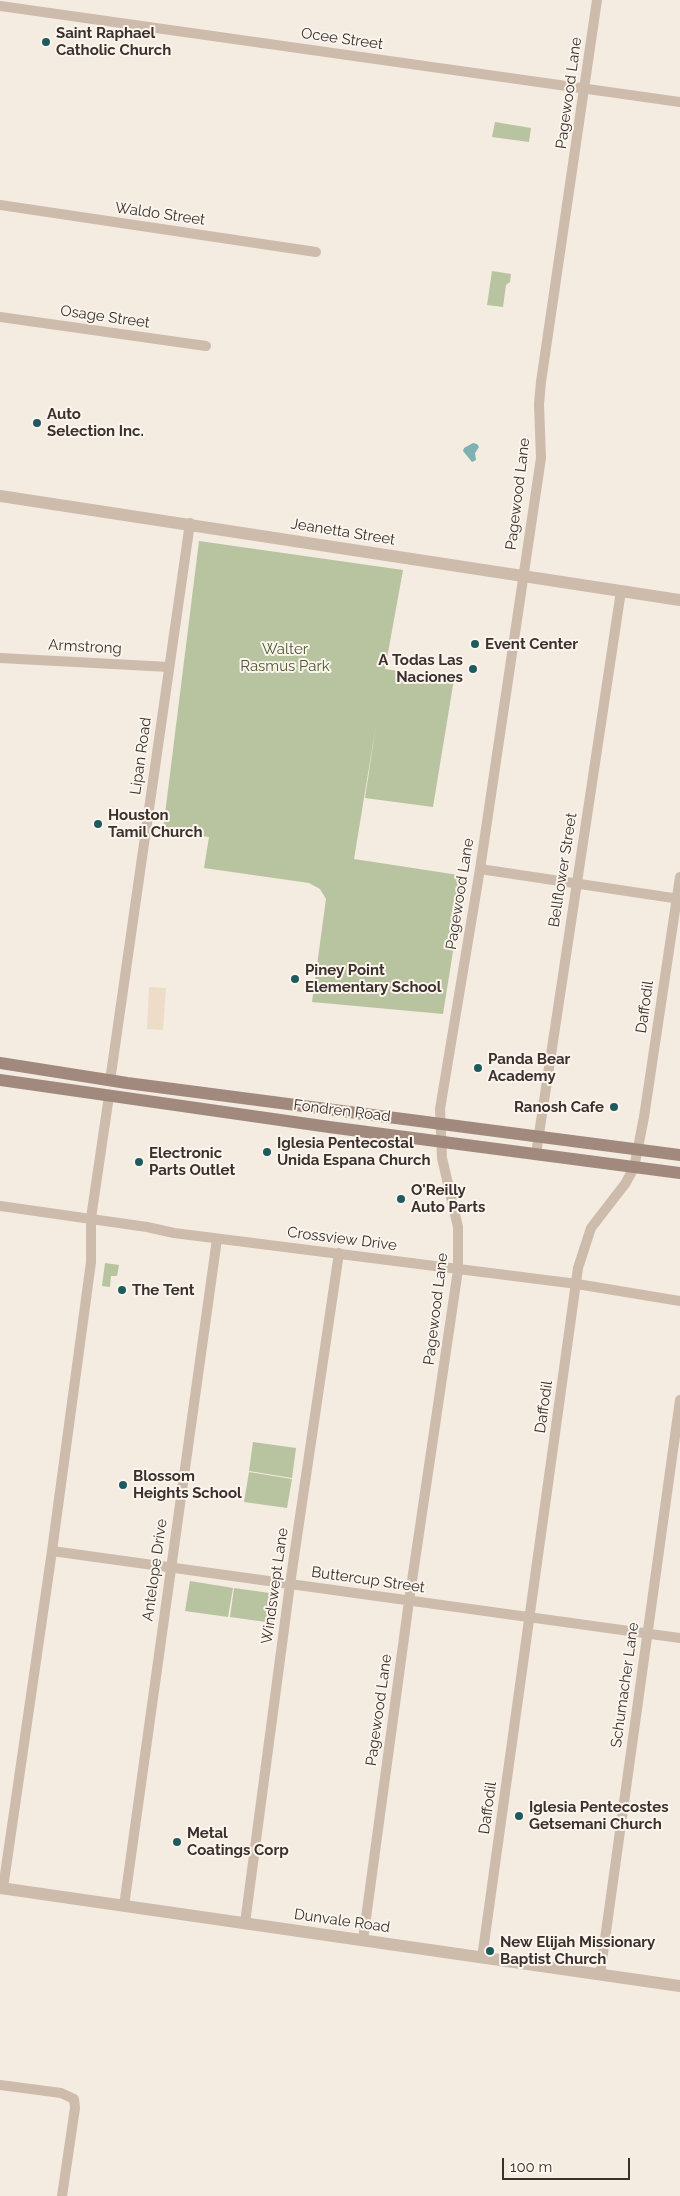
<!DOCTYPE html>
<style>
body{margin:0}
#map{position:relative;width:680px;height:2196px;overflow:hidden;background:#f4ebe1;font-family:Raleway,sans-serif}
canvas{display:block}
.scale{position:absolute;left:502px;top:2158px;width:128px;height:22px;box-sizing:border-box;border:2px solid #3b302b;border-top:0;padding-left:6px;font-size:15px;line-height:18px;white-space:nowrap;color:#3b302b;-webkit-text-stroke:4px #fbf5ee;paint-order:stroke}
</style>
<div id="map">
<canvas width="680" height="2196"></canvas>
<div class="scale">100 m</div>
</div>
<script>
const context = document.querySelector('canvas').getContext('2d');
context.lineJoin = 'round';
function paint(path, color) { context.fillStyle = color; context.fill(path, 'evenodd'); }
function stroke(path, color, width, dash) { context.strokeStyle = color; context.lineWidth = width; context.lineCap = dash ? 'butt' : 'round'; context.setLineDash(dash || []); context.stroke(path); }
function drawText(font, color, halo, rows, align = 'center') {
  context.font = font + ' Raleway,sans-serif'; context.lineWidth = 4; context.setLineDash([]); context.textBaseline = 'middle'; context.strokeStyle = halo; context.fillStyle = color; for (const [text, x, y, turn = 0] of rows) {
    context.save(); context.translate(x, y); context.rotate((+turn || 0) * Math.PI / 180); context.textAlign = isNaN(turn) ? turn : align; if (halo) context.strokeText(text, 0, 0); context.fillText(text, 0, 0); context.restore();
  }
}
const green = new Path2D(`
 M495 122 531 128 529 142 492 137Z
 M492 271 511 274 510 282 506 285 503 307 487 305Z
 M199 541 403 570 385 669 454 679 433 807 365 798 376 725 354 859 465 876 443 1014 312 1002 326 899 320 889 309 883 204 868 209 837 163 830Z
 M105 1263 119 1265 117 1276H111L110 1287 102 1286Z
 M253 1442 296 1448 292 1478 249 1471Z
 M249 1472 292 1479 287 1508 244 1502Z
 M190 1581 233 1588 228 1617 185 1611Z
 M234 1588 277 1594 273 1623 230 1617Z`);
const plaza = new Path2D(`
 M149 987 166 988 163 1030 147 1029Z`);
const water = new Path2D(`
 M473 443 477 444 479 447 475 453 476 460 472 462 463 451 464 448Z`);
const minor = new Path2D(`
 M0 6 680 102
 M0 205 316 252
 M0 317 206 346
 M0 658 169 667
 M480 869 680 899
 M110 1081 190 523
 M536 1154 621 591
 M0 1206 147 1227 174 1233 577 1284 680 1301
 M52 1551 680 1638
 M3 1888 52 1551 91 1262V1218L109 1096
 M124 1906 217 1239
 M245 1923 290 1584 339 1253
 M363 1940 409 1601 458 1270V1227L442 1158 440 1109 480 869 541 458 539 404 541 382 597 0
 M482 1958 578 1268 591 1228 625 1184 634 1168 644 1117 680 877
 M600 1975 680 1400
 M0 2085 61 2093 74 2099 75 2108 62 2196`);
const tertiary = new Path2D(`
 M0 496 680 600
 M0 1888 680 1986`);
const secondary = new Path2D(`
 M0 1063 127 1083 680 1155
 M0 1080 329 1127 680 1173`);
const markers = [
 [46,42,5,"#1f5a5e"],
 [37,423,5,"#1f5a5e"],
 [475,644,5,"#1f5a5e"],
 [473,669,5,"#1f5a5e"],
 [98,824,5,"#1f5a5e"],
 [295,979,5,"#1f5a5e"],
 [478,1068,5,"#1f5a5e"],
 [614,1107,5,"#1f5a5e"],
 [267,1152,5,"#1f5a5e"],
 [139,1162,5,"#1f5a5e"],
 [401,1199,5,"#1f5a5e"],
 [122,1290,5,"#1f5a5e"],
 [123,1485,5,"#1f5a5e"],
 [519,1816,5,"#1f5a5e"],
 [177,1842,5,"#1f5a5e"],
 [490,1951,5,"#1f5a5e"]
];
const poiNames = [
 ["Saint Raphael",56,33],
 ["Catholic Church",56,50],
 ["Auto",47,414],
 ["Selection Inc.",47,431],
 ["Event Center",485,644],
 ["A Todas Las",463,660,"right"],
 ["Naciones",463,677,"right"],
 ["Houston",108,815],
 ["Tamil Church",108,832],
 ["Piney Point",305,970],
 ["Elementary School",305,987],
 ["Panda Bear",488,1059],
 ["Academy",488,1076],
 ["Ranosh Cafe",604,1107,"right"],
 ["Iglesia Pentecostal",277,1143],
 ["Unida Espana Church",277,1160],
 ["Electronic",149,1153],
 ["Parts Outlet",149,1170],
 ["O'Reilly",411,1190],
 ["Auto Parts",411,1207],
 ["The Tent",132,1290],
 ["Blossom",133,1476],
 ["Heights School",133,1493],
 ["Iglesia Pentecostes",529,1807],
 ["Getsemani Church",529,1824],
 ["Metal",187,1833],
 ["Coatings Corp",187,1850],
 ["New Elijah Missionary",500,1942],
 ["Baptist Church",500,1959]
];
const streetNames = [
 ["Ocee Street",342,39,8],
 ["Pagewood Lane",569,93,-82],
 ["Waldo Street",160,214,8],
 ["Osage Street",105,317,8],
 ["Pagewood Lane",518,494,-83],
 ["Jeanetta Street",343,532,9],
 ["Armstrong",85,647,3],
 ["Lipan Road",141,756,-82],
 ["Bellflower Street",563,870,-81],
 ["Pagewood Lane",460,894,-81],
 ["Daffodil",645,1007,-82],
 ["Fondren Road",342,1111,7],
 ["Crossview Drive",342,1239,7],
 ["Pagewood Lane",436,1309,-83],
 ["Daffodil",544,1407,-82],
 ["Antelope Drive",155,1570,-82],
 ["Buttercup Street",368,1580,8],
 ["Windswept Lane",275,1586,-82],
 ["Schumacher Lane",625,1685,-82],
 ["Pagewood Lane",379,1710,-82],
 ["Daffodil",488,1808,-82],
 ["Dunvale Road",342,1921,8]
];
const parkNames = [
 ["Walter",285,649],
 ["Rasmus Park",285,666]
];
paint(green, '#b8c4a0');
paint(plaza, '#ecdcc8');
paint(water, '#7fb0b2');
stroke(minor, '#cdbbac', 10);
stroke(tertiary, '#cdbbac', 12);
stroke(secondary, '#a18a7d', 12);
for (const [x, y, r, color] of markers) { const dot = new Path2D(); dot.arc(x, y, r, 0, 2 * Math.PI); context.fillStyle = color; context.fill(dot); stroke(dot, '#fbf5ee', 2); }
drawText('bold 15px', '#3b302b', '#fbf5ee', poiNames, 'left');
drawText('15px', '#3b302b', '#fbf5ee', streetNames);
drawText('15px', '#4a5a2e', '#fbf5ee', parkNames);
</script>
